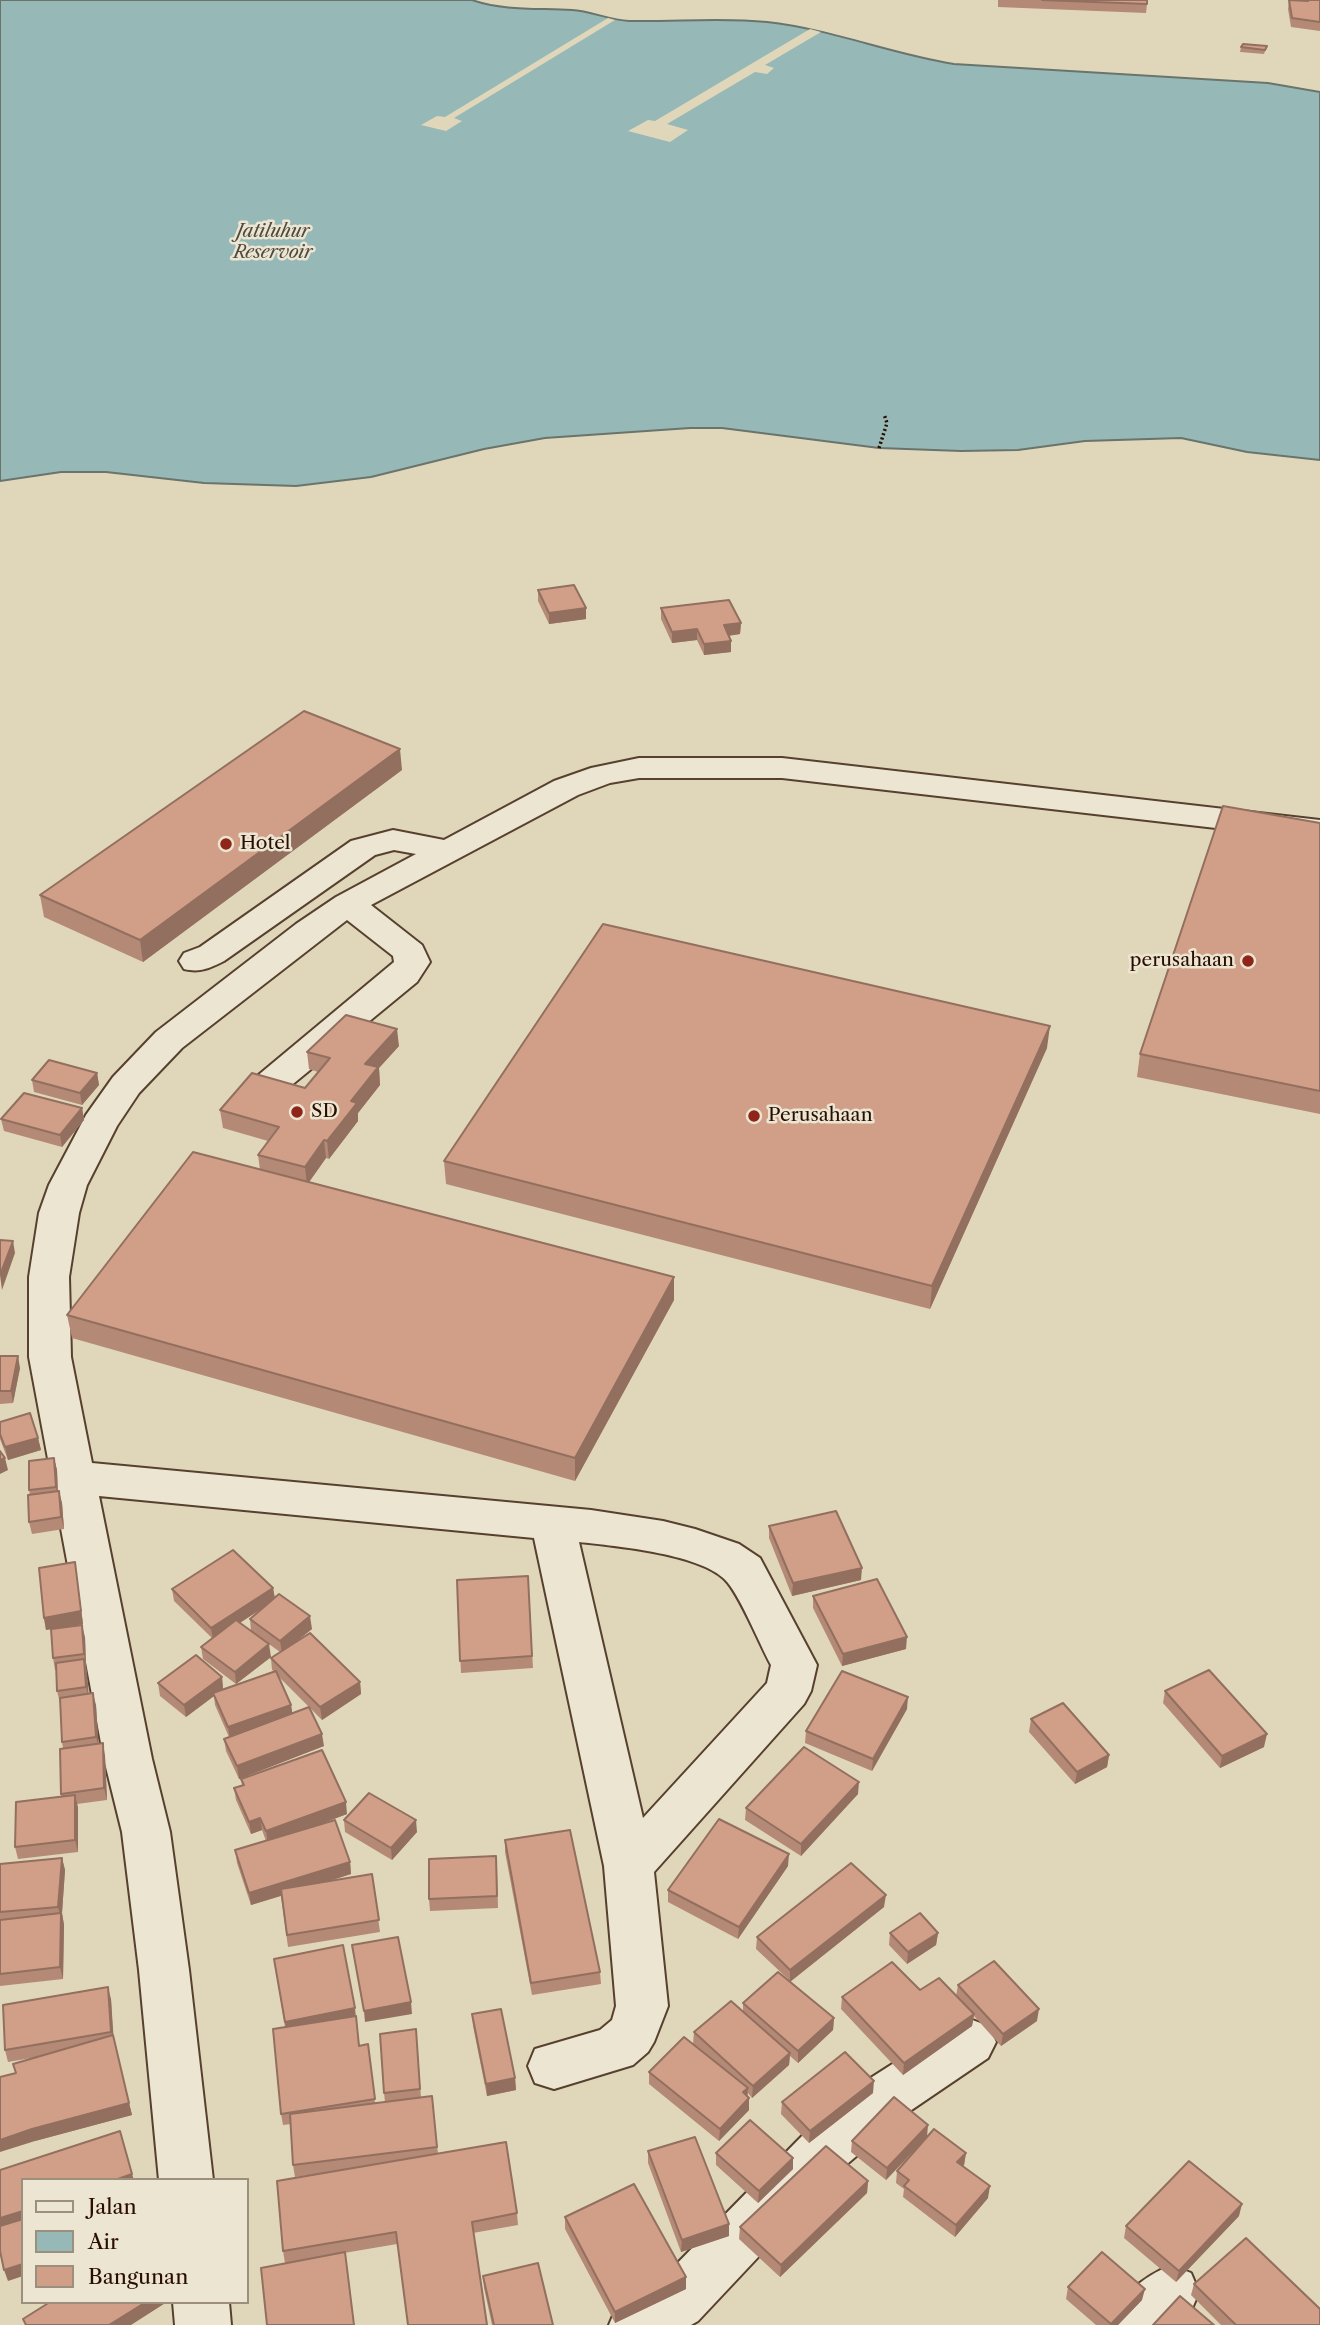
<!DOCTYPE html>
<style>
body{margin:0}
#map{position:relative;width:1320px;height:2325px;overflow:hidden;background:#e0d7ba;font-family:"Libre Caslon Text",serif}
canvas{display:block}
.legend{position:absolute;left:21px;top:2178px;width:228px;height:126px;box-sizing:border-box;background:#ebe5d2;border:2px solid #9d8f7e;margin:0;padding:9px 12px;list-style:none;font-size:21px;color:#290d00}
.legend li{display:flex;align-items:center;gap:14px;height:35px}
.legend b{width:35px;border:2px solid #9d8f7e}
</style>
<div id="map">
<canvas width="1320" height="2325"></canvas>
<ul class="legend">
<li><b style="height:9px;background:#ebe5d2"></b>Jalan</li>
<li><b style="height:19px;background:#96b8b6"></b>Air</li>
<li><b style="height:19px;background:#d19f88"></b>Bangunan</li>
</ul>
</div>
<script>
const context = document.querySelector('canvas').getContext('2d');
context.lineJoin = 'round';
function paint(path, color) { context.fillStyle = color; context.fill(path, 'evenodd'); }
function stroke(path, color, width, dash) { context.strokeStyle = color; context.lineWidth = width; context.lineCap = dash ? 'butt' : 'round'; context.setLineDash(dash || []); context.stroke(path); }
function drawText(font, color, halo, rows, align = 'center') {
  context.font = font + ' "Libre Caslon Text",serif'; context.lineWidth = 5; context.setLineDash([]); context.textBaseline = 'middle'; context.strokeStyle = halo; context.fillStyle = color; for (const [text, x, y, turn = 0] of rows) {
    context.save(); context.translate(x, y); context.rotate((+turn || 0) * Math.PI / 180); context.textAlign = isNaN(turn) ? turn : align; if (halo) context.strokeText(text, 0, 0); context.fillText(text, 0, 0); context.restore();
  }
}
const water = new Path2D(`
 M0 0H472C504 11 538 8 572 10 591 11 609 20 629 21 677 22 719 17 767 22 831 29 891 54 954 64L1268 83 1320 92V460L1247 452 1181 438 1085 441 1018 450 961 451 879 448 722 428H690L545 438 484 449 371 477 296 486 204 483 106 472H61L0 481Z`);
const pier = new Path2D(`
 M608 18 615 20 454 118 462 121 446 131 421 125 437 116 445 117Z
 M810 29 821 32 765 65 774 68 767 74 755 72 667 124 688 130 670 142 628 131 648 120 655 121Z`);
const path = new Path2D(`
 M879 448 887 423 884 414`);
const minor = new Path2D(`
 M639 758H782L1320 820V840L782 778H639L610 783 578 795 371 905 422 945 430 962 417 982 282 1093 269 1097 256 1093 250 1085 256 1077 394 962 393 956 347 920 182 1048 139 1093 117 1126 87 1185 79 1213 69 1277 71 1357 92 1463 591 1510 663 1521 695 1529 739 1544 760 1558 817 1665 811 1691 804 1704 654 1872 668 2006 654 2042 648 2052 633 2065 554 2089 535 2083 528 2066 535 2049 600 2030 612 2020 616 2006 604 1866 534 1538 99 1496 152 1759 170 1832 189 1970 213 2180H159L139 1970 122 1832 104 1759 29 1357V1277L39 1213 49 1185 86 1115 113 1077 156 1032 296 924 336 897 416 854 394 850 375 855 224 961C210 968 200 973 184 969L179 961 184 953 200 947 351 841 393 830 444 840 554 781 591 768ZM579 1542C615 1546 706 1554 728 1583 743 1602 759 1643 771 1665L767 1683 643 1818Z
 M970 2019 988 2026 996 2042 988 2058 907 2113 840 2170 698 2321 691 2325H609L617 2306 658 2283 802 2136 869 2079 952 2026Z
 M1171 2265 1191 2273 1199 2292 1191 2311 1175 2325H1106C1118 2297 1143 2277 1171 2265Z
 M173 2302H229L231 2325H175Z`);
const wall = new Path2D(`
 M998 0H1147V4L1146 13 998 7Z
 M1289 0 1307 1 1320 0V31L1291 27 1288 9Z
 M1267 46 1264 54 1240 52 1241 47Z
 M538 590 586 608V619L549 624 538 601Z
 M661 608 741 623 740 634 729 636 731 641V652L704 655 697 640 672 643 661 619Z
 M402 770 143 962 44 917 40 895Z
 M1320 823V1114L1137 1077 1140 1054Z
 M399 1046 379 1068 380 1085 358 1113V1121L329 1159 326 1158 309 1182 674 1300 575 1481 72 1338 67 1315 260 1170 258 1155 268 1141 223 1128 220 1110 305 1088 318 1072 309 1069 307 1052Z
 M1047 1048 930 1309 446 1184 444 1161Z
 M97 1073 99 1085 82 1105 34 1092 32 1080Z
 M82 1108 84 1120 62 1147 4 1131 1 1119Z
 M0 1356 20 1368 13 1403 0 1404Z
 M0 1422 38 1438 41 1450 8 1460 0 1439Z
 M54 1458 57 1470 58 1491 62 1503 64 1529 32 1534 29 1522 30 1495 29 1490Z
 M769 1526 861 1580 792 1596 769 1538Z
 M75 1562 83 1624 55 1628 85 1637 86 1666 88 1694 96 1705 98 1744 105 1756 107 1800 77 1804 78 1852 18 1859 15 1847 61 1796 63 1748 62 1742 60 1703 57 1691 56 1670H55L53 1658 51 1629 46 1630 44 1618Z
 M528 1576 533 1668 461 1673 457 1580Z
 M273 1588 275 1598 312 1629 295 1642 360 1682 361 1694 322 1720 278 1676 291 1705 292 1713 324 1746 239 1779 226 1751 224 1739 229 1737 215 1705 214 1696 186 1717 160 1696 158 1683 222 1677 223 1689 274 1671 272 1670 271 1658 280 1652 251 1631 250 1619 261 1609 240 1623 271 1657 236 1684 203 1659 201 1647 212 1638 174 1601 172 1589Z
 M813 1596 906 1649 842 1666 813 1608Z
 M1165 1691 1264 1747 1220 1768 1163 1703Z
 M907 1709 872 1771 805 1743 806 1731Z
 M1031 1719 1109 1755 1107 1767 1075 1784 1029 1732Z
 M241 1779 347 1814 312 1827 350 1862 351 1874 327 1882 372 1874 380 1932 288 1947 281 1896 251 1905 237 1863 235 1850 266 1841 262 1830 251 1834 236 1800 234 1788 242 1785Z
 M858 1794 801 1856 745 1820 746 1808Z
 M344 1820 417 1832 392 1860 345 1832Z
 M505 1840 600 1972 601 1984 532 1995 505 1852Z
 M62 1858 65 1870 62 1913 64 1925 63 1979 0 1986V1864Z
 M788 1866 738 1939 668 1902V1890Z
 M497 1869 498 1908 430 1911 429 1899Z
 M884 1907 790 1981 834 2018 833 2030 798 2063 790 2056 789 2065 752 2098 748 2093 747 2097 749 2098V2110L719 2141 649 2084V2072L700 2050 693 2044 694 2032 743 2011V2003L788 1979 756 1949 757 1937Z
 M890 1933H938L936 1945 907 1964 889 1945Z
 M274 1959 359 2046 368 2044 375 2103 385 2102 384 2093 416 2029 421 2098 432 2096 438 2154 517 2213 518 2225 473 2233 397 2244 285 2263 283 2251 317 2174 295 2177 293 2165 291 2124 283 2125 281 2114 285 2027Z
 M958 1985 1037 2021 1001 2046 974 2016 972 2026 903 2075 841 2009 842 1997 920 1990 956 1996Z
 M111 1999 113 2035 132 2115 35 2141 16 2073 37 2057 8 2062 5 2050Z
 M472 2014 515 2078 516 2090 487 2096 473 2026Z
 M873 2093 809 2143 781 2114 782 2102Z
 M927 2137 966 2153 964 2165 963 2166 988 2198 955 2237 903 2197 904 2189 896 2183 897 2171 922 2142 886 2180 851 2152 852 2141Z
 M648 2151 729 2236 681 2252 648 2163Z
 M716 2153 793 2158V2169L758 2203 716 2165Z
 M868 2181 867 2193 780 2277 739 2239 740 2227Z
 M1239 2216 1176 2282 1124 2238 1126 2226Z
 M565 2217 686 2289 615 2323 565 2229Z
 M483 2276 553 2325H492L484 2288Z
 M1194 2284 1320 2325H1221L1191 2295Z
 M1068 2287 1142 2300 1118 2325H1096L1066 2299Z`);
const shadedWall = new Path2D(`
 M586 608V619L549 624V613Z
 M741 623 740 634 724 636V625Z
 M697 629V640L672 643V632Z
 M731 641V652L704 655V644Z
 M400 749 402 770 143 962 140 940Z
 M1050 1026 1047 1048 930 1309 932 1286Z
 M397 1029 399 1046 379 1068 380 1085 358 1113V1121L329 1159 327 1141 351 1101 365 1064Z
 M97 1073 99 1085 82 1105 80 1093Z
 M82 1108 84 1120 62 1147 60 1135Z
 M324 1140 326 1158 307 1185 305 1167Z
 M13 1241 15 1253 2 1290 0 1275Z
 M674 1277V1300L575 1481V1458Z
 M18 1356 20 1368 13 1403 11 1391Z
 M38 1438 41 1450 8 1460 5 1447Z
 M5 1458 8 1470 0 1474V1460Z
 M54 1458 57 1470 58 1500 56 1487Z
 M59 1491 62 1503 64 1529 61 1517Z
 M75 1562 83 1624 46 1630 44 1618Z
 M862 1568 861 1580 792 1596 793 1583Z
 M273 1588 275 1600 213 1640 211 1628Z
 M310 1616 312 1629 282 1653 280 1641Z
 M82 1625 85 1637 86 1666 84 1654Z
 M907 1637 906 1649 842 1666 843 1654Z
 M269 1644 271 1657 236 1684 235 1672Z
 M84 1659 87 1671 89 1699 86 1687Z
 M222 1677 223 1689 213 1693 214 1696 186 1717 184 1705Z
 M360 1682 361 1694 322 1720 320 1707Z
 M93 1693 96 1705 99 1749 96 1737Z
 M908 1697 907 1709 872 1771 873 1759Z
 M291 1705 293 1717 230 1740 228 1727Z
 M322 1734 324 1746 239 1779 237 1766Z
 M1267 1734 1264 1747 1220 1768 1222 1756Z
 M103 1743 105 1756 107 1800 104 1788Z
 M1109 1755 1107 1767 1075 1784 1077 1772Z
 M859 1782 858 1794 801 1856V1844Z
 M75 1795 78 1807V1852L75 1840Z
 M346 1802 347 1814 268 1844 266 1831Z
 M260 1818 262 1830 251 1834 249 1822Z
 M416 1820 417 1832 392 1860 391 1848Z
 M789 1854 788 1866 738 1939 739 1927Z
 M62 1858 65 1870 62 1913 64 1925 63 1979 60 1967 61 1919 58 1907Z
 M350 1862 351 1874 251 1905 249 1893Z
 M886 1895 884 1907 790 1982V1970Z
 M938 1933 936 1945 907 1964 908 1952Z
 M108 1987 111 1999 114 2044 111 2032Z
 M411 2002 412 2014 365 2022 364 2011Z
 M355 2008 360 2057 287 2034 285 2022Z
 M1039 2009 1037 2021 1001 2046 1003 2034Z
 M974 2014 972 2026 903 2075 904 2063Z
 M834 2018 833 2030 798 2063V2051Z
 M790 2053 789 2065 752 2098 753 2086Z
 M515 2078 516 2090 487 2096 486 2084Z
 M874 2081 873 2093 809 2143 810 2131Z
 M748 2088 747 2100 743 2092Z
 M749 2098V2110L719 2141 720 2129Z
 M129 2103 132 2115 35 2141 0 2152V2140L32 2129Z
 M928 2125 927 2137 886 2180 887 2168Z
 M966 2153 964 2165 956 2174 957 2162Z
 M793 2158V2169L758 2203 759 2191Z
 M132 2174 134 2180H115Z
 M868 2181 867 2193 780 2277 781 2265Z
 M990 2186 988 2198 955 2237 956 2225Z
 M1242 2204 1239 2216 1176 2282 1179 2271Z
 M23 2211V2223L0 2227V2218Z
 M729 2224V2236L681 2252 682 2240Z
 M23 2264V2276L8 2281 4 2270Z
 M686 2277V2289L615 2323V2312Z
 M1145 2289 1142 2300 1118 2325H1110Z
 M146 2302H167L131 2325H109Z`);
const building = new Path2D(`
 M1042 0H1147V4Z
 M1289 0 1308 1V0H1320V22L1292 18Z
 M1243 44 1267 46 1265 50 1241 47Z
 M574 585 586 608 549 613 538 590Z
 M729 600 741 623 724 625 731 641 704 644 697 629 672 632 661 608Z
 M304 711 400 749 140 940 40 895Z
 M1223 806 1320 823V1091L1140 1054Z
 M603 924 1050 1026 932 1286 444 1161Z
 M346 1015 397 1029 365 1064 378 1067 351 1101 357 1103 327 1141 324 1140 305 1167 258 1155 279 1127 220 1110 252 1073 305 1088 330 1058 307 1052Z
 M49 1060 97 1073 80 1093 32 1080Z
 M24 1093 82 1108 60 1135 1 1119Z
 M193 1152 674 1277 575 1458 67 1315Z
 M0 1240 13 1241 0 1275Z
 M0 1356H18L11 1391H0Z
 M30 1413 38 1438 5 1447 0 1434V1422Z
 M0 1451 5 1458 0 1460Z
 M54 1458 56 1487 29 1490V1461Z
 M59 1491 61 1517 29 1522 28 1495Z
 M836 1511 862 1568 793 1583 769 1526Z
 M233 1550 273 1588 211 1628 172 1589Z
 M75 1562 81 1611 44 1618 39 1568Z
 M528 1576 532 1656 460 1661 457 1580Z
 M877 1579 907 1637 843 1654 813 1596Z
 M279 1594 310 1616 280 1641 250 1619Z
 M236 1620 269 1644 235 1672 201 1647Z
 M82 1625 84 1654 53 1658 51 1629Z
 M310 1633 360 1682 320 1707 271 1658Z
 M196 1655 222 1677 184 1705 158 1683Z
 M84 1659 86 1687 57 1691 56 1663Z
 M1209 1670 1267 1734 1222 1756 1165 1691Z
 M276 1671 291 1705 228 1727 213 1693Z
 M842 1671 908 1697 873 1759 806 1731Z
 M93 1693 96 1737 62 1742 60 1698Z
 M1063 1703 1109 1755 1077 1772 1031 1719Z
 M309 1707 322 1734 237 1766 224 1739Z
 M103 1743 104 1788 61 1794 60 1749Z
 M804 1747 859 1782 801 1844 746 1808Z
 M322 1750 346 1802 266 1831 260 1818 249 1822 234 1788 244 1785 241 1779Z
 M369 1793 416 1820 391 1848 344 1820Z
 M75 1795V1840L15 1847 16 1802Z
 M719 1819 789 1854 739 1927 668 1890Z
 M335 1820 350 1862 249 1893 235 1850Z
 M570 1830 600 1972 531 1983 505 1840Z
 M496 1856 497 1896 429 1899V1859Z
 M62 1858 58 1907 0 1912V1864Z
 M851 1863 886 1895 790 1970 757 1937Z
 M372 1874 379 1920 287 1935 281 1889Z
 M61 1913 60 1967 0 1974V1920Z
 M920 1913 938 1933 908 1952 890 1933Z
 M398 1937 411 2002 364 2011 352 1945Z
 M343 1945 355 2008 285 2022 274 1959Z
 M994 1961 1039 2009 1003 2034 958 1985Z
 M892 1962 920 1990 939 1978 974 2014 904 2063 842 1997Z
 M778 1972 834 2018 798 2051 743 2003Z
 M108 1987 111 2032 5 2050 3 2005Z
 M731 2001 790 2053 753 2086 694 2032Z
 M501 2009 515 2078 486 2084 472 2014Z
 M356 2016 359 2046 368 2044 375 2099 281 2114 273 2029Z
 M416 2029 420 2089 384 2093 380 2034Z
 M113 2035 129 2103 32 2129 0 2140V2077L16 2073 13 2064Z
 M684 2037 748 2088 743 2092 749 2098 720 2129 649 2072Z
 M845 2052 874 2081 810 2131 782 2102Z
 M432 2096 437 2147 293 2165 290 2114Z
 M894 2097 928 2125 887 2168 852 2141Z
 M750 2120 793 2158 759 2191 716 2153Z
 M934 2129 966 2153 957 2162 990 2186 956 2225 904 2186 909 2180 897 2171Z
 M120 2131 132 2174 115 2180H23V2211L0 2218V2170Z
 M695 2137 729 2224 682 2240 648 2151Z
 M506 2142 517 2213 472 2222 487 2325H408L396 2232 283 2251 277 2181Z
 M826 2146 868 2181 781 2265 740 2227Z
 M1189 2161 1242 2204 1179 2271 1126 2226Z
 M634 2184 686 2277 615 2312 565 2217Z
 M23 2219V2264L4 2270 0 2251V2226Z
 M1246 2238 1320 2309V2325H1236L1194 2284Z
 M345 2252 354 2325H267L261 2268Z
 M1102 2252 1145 2289 1111 2324 1068 2287Z
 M538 2263 553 2325H494L483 2276Z
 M1180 2296 1214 2325H1153Z
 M50 2302H146L109 2325H26L23 2319Z`);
const markers = [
 [226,844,7,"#8f2418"],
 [1248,961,7,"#8f2418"],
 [297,1112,7,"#8f2418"],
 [754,1116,7,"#8f2418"]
];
const farWaternames = [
 ["Jatiluhur",273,232],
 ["Reservoir",273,253]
];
const poiNames = [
 ["Hotel",240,844],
 ["perusahaan",1234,961,"right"],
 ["SD",311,1112],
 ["Perusahaan",768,1116]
];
paint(water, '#96b8b6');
stroke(water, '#6a746d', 2);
paint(pier, '#e0d7ba');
stroke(minor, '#57402e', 4);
stroke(path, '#290d00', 3.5, [2, 2.5]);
paint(minor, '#ebe5d2');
paint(wall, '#b48975');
paint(shadedWall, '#926f5f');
paint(building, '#d19f88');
stroke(building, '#926f5f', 2);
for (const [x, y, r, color] of markers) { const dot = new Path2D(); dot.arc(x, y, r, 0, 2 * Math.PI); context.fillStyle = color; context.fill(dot); stroke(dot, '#ebe5d2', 2.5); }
drawText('italic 18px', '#4f4940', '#ebe5d2', farWaternames);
drawText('19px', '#290d00', '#ebe5d2', poiNames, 'left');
</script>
